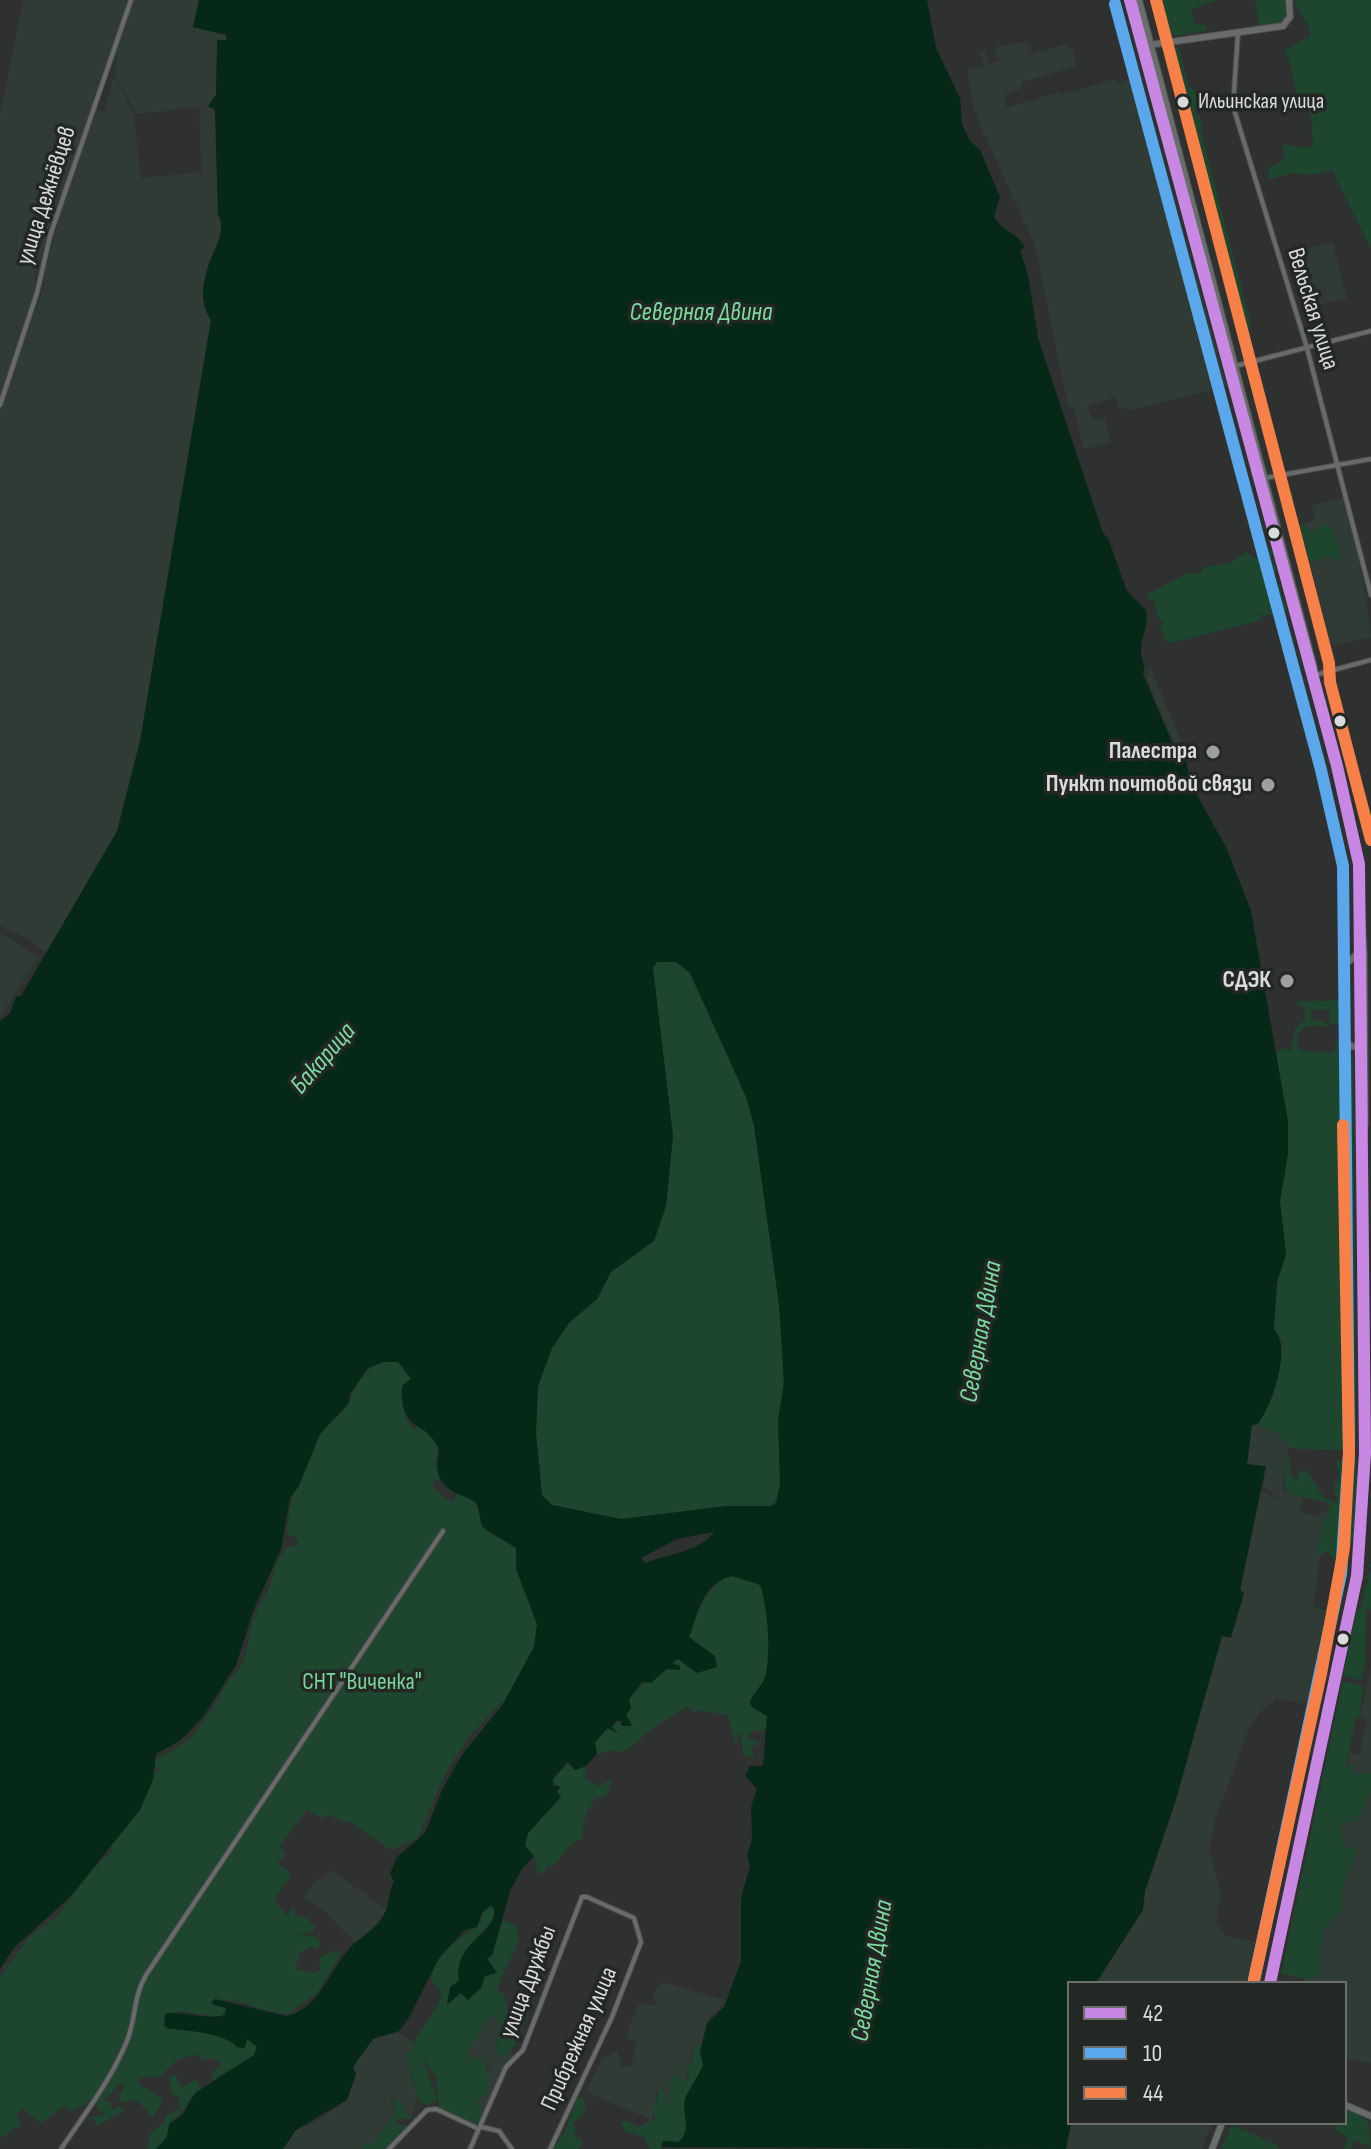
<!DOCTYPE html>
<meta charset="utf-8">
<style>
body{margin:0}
#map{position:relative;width:1371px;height:2149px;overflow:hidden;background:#2e312f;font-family:"Sofia Sans Condensed",sans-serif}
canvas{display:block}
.legend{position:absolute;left:1067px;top:1981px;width:280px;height:144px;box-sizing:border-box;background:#232825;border:2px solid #6c706d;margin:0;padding:10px 14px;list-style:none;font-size:24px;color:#d9dcda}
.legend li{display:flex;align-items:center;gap:16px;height:40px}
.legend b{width:40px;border:2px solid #6c706d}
</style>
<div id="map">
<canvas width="1371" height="2149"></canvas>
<ul class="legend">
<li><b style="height:10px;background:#c787e3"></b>42</li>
<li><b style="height:10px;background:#5aa8eb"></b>10</li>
<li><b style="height:10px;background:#f78048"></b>44</li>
</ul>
</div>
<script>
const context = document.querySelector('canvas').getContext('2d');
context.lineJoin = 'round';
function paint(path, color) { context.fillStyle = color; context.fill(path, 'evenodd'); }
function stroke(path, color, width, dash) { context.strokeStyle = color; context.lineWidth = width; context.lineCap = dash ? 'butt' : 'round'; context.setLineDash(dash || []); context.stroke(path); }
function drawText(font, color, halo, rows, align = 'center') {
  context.font = font + ' "Sofia Sans Condensed",sans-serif'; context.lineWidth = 7; context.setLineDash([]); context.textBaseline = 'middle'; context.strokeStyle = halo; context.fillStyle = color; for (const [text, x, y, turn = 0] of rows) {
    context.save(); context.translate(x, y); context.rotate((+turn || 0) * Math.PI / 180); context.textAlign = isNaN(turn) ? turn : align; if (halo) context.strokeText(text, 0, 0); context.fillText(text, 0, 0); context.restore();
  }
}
const built = new Path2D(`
 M23 0H199L193 27 226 35V40L216 95 208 106 137 114 115 76 117 57 109 54 35 274V293L0 399V115Z
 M1028 41 1032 54 1066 44 1072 49 1077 66 1022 82 1019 90 1005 95 1006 108 1059 92 1061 95 1114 79 1117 83 1132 79 1140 109 1144 108 1147 120 1151 119 1155 128 1227 386 1131 410 1119 408 1115 397 1087 407 1092 418 1105 420 1111 442 1083 449 1074 407 1068 406 1035 246 974 111 967 69 984 66 979 51 985 49 989 64 999 61 995 47Z
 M114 78 134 113 141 178 201 172 199 109 208 106 215 110 218 215 223 223 222 236 208 263 203 293 205 310 211 319 140 741 120 820 123 822 46 953 29 939 0 925V410L45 283 42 280 71 178 97 109 104 111Z
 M1333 242 1347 298 1311 307 1310 300H1306L1294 252Z
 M1345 498 1365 591 1371 637 1331 646 1308 556 1340 546 1328 526 1321 525 1313 532 1301 524 1315 520 1312 505Z
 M1150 667 1187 754 1180 758 1146 677Z
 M0 933 39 957 0 1017Z
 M1252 1424 1279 1434 1289 1443 1282 1491 1303 1497 1299 1512 1320 1517 1322 1510 1326 1511 1313 1608 1335 1611 1327 1665 1322 1664 1314 1693 1303 1704 1276 1698 1262 1711 1248 1730 1215 1821 1209 1851 1221 1893 1216 1919 1225 1936 1269 1944 1260 1983H1096L1143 1910 1145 1891 1222 1635 1231 1638 1260 1490 1282 1501 1263 1486 1265 1471 1247 1464Z
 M1371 1666V2063L1345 2058V1983H1303L1350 1753 1359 1755 1367 1720 1360 1717Z
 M330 1870 387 1909 367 1937 355 1943 322 1908 303 1899 317 1878 322 1880Z
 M663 1982 727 2001 710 2017 702 2044 692 2050 686 2084 679 2074 671 2079 670 2106H666L664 2089 657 2091 652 2120 586 2092 602 2059 617 2051 622 2067 631 2066 636 2043 627 2039 628 2030 638 2005H656L653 1993Z
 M494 2015 501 2027 495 2046 504 2057 510 2052 518 2056 506 2066 485 2112 476 2102 490 2069 481 2058 472 2060 467 2052 483 2026Z
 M397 2032 414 2043 412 2051 405 2055 418 2098 412 2114 406 2113 401 2101 394 2098 390 2101 397 2111 370 2146 364 2145 362 2149H283L296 2130 317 2121 348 2099 356 2073 353 2067 367 2045 378 2036Z
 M1070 2123H1212L1202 2149H1066Z`);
const green = new Path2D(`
 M1160 0H1218L1191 9 1195 25H1205L1207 31 1172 36Z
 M1255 0H1286L1285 21 1259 27Z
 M1295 0H1371V248L1332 170 1311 175 1293 173 1271 179 1267 177 1270 167 1285 160 1282 144 1308 148 1313 143 1311 115 1297 97 1291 66 1284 50 1311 36C1308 19 1299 15 1295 0Z
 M1172 47 1179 48 1189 87 1198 92 1196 112 1201 119V132L1251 324 1249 332H1245Z
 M1284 488 1293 493 1295 520 1313 532 1320 524 1330 527 1340 546 1341 561 1327 557 1303 563 1306 593 1313 596 1326 646 1334 649 1325 657 1281 490Z
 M1268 548 1274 553 1270 558 1278 570 1267 579 1281 585 1280 591 1288 610 1265 616 1259 613 1262 620 1171 643 1165 641 1160 627 1164 622 1158 618 1154 601 1147 599 1148 594 1186 574 1202 573 1203 567 1228 564 1247 552 1254 559Z
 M657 962H676L690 973 747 1099 754 1126C768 1209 784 1296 783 1381 783 1395 778 1409 778 1423 777 1445 790 1490 771 1506H727L621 1519 552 1505 542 1495 536 1433 538 1387 552 1348 570 1322 597 1299 611 1272 654 1241 666 1206 673 1136 653 968Z
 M1341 1000 1342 1027 1329 1022 1330 1009 1311 1010V1021H1324L1329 1026H1306L1297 1035 1298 1050 1334 1053 1336 1041H1342L1346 1057H1353L1356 1447 1353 1450 1298 1449 1290 1448 1279 1434 1257 1425 1273 1398 1283 1342 1274 1329V1309L1285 1240 1280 1201 1288 1154V1121L1275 1054 1283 1048 1293 1051 1291 1039H1294V1030L1305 1019V1008L1293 1002Z
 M383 1362H398L410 1374C410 1384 405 1384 402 1393 400 1406 407 1423 415 1431L416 1427 426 1431 438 1448 435 1464 441 1476 434 1482 433 1488 452 1503 458 1493C473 1498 475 1504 482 1516L480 1522 487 1531 516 1548V1569L537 1622 536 1633 534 1647 503 1704 502 1701 469 1737 446 1772 417 1839 391 1850 351 1823 327 1815 323 1819 307 1809 280 1846 285 1855 278 1863 292 1874 274 1899 286 1915 295 1906V1916L305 1917 315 1926 313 1932 297 1935 314 1936 320 1942 317 1949 311 1947 300 1953 295 1969 315 1974 320 1970 319 1958 336 1950 341 1953 317 1993 289 2013C263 2016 239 1994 211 2001L227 2010 221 2017 183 2011 166 2013 164 2025C183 2036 226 2027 236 2047L245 2048V2039L253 2041 257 2047 254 2055 213 2080 212 2073 222 2063 211 2058 202 2060 197 2054 177 2060 160 2076 139 2078 138 2083 163 2100 153 2118 137 2100 120 2102 119 2097 125 2084 122 2082 103 2101 111 2102 112 2110 120 2105 125 2110 97 2126 92 2117 105 2114 99 2111 95 2101 113 2076 125 2046 122 2045C108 2069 100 2104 69 2112L66 2105 41 2123 22 2108 16 2115 21 2124 0 2139V1977L28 1939 59 1914 90 1872 112 1851 110 1844 140 1809 154 1774 159 1772 155 1763 157 1758C190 1748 210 1715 226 1685 231 1676 241 1669 244 1659 250 1642 250 1622 259 1606 268 1592 271 1585 275 1568 277 1561 284 1554 287 1547L299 1545 296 1537 288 1535C284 1510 307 1452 323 1430 330 1421 344 1413 349 1403 356 1383 363 1370 383 1362Z
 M1351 1455 1355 1457 1359 1494 1354 1518V1538L1348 1549V1572L1342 1578 1337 1561 1326 1551 1319 1556 1316 1549 1330 1504C1291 1490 1280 1507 1287 1457H1290V1473L1297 1482 1299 1472 1307 1470 1324 1498 1338 1504 1334 1487 1340 1477 1336 1462Z
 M1368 1563 1371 1564V1609L1366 1610 1365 1663 1361 1680 1343 1676 1356 1613 1363 1604 1364 1589 1369 1581 1366 1577 1371 1571Z
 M729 1576 759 1583C767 1603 773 1662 763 1681 759 1690 753 1693 750 1703L767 1716 766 1728 760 1733 755 1729 747 1737 761 1744 751 1746 754 1758 743 1755 742 1736 737 1733V1745L735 1743 728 1715 697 1710 694 1713 689 1706 661 1722 623 1753 613 1750 597 1754 595 1742 608 1728 618 1732 612 1727 618 1721 622 1726 633 1725 626 1715 631 1708 629 1700C640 1684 652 1679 667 1669L680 1670V1666L672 1663 678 1659 695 1672 710 1667 711 1655 689 1637C700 1611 702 1591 729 1576Z
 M1343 1681 1363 1686 1359 1718 1356 1717 1346 1767 1353 1765 1354 1774 1371 1773V1791L1357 1821 1340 1824 1343 1845 1355 1849 1357 1853 1341 1893 1343 1907 1322 1932 1321 1973 1309 1979 1281 1974Z
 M570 1762 575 1769 586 1766 585 1778 598 1787 613 1778 605 1797 596 1798 586 1813 582 1838 568 1847 555 1865 547 1866 545 1873H537L535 1857 524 1845 528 1833 559 1799 557 1789 561 1787 552 1781Z
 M493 1906 495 1914C481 1941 456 1946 459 1981L450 1987 447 2004 461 1993 468 2000 481 1988 484 1976 494 1974 487 1960 492 1955 502 1922 508 1921 516 1927 519 1937 515 1950 497 1987 505 1997 508 2011 529 1995 534 2002C523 2021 523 2041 504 2057L495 2051 501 2027 494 2015 483 2026 467 2052 470 2059 481 2058C488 2073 498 2089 476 2102L485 2112 475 2126 439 2107 436 2077 422 2057 437 2100 429 2106 420 2102 405 2055 412 2051C417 2029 436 2015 442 1994L431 1979C436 1951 461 1939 479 1924L485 1909Z
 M702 2044 703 2066 693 2089 686 2095 688 2120 684 2136 677 2142 667 2140 660 2145 662 2149H650L644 2137 626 2132 620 2122 627 2121 639 2127 655 2119 653 2109 661 2088 666 2095V2106H670L671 2079 678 2073 686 2083 689 2077 686 2066 691 2063 696 2045Z
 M176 2075 181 2087 195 2080 203 2090C186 2094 188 2112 170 2122L167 2137 156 2149H148C147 2136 151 2130 163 2124L167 2114 180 2109 179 2096 171 2094 170 2076Z
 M582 2097 586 2104 582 2116 572 2123 576 2128 574 2136 581 2139 582 2144 578 2149H553L564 2133 577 2099Z
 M391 2098 401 2101 406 2113 416 2118 395 2119 396 2124 408 2126 385 2149H362L364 2144 370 2146 397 2111Z
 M1345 2107 1368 2121 1371 2148 1354 2140 1351 2149H1344L1348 2139 1334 2128 1337 2123H1345Z
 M1235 2126 1277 2145 1279 2149H1221L1231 2127Z`);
const water = new Path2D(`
 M199 0H927L936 48 960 98 962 124 970 141 980 150 1000 197 994 216C1001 231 1019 233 1025 248L1020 250 1028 275 1038 338 1103 533 1108 538 1127 591 1146 610C1149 626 1142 634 1141 649 1140 659 1147 663 1143 674L1179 759 1187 762 1189 781 1227 849 1251 911 1288 1121V1154L1280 1201 1286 1255 1277 1282 1274 1329C1292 1349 1273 1401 1259 1423L1252 1425 1247 1464 1266 1466 1240 1590 1244 1593 1231 1638 1222 1636 1175 1803 1145 1891 1143 1910 1096 1983H1069L1067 2115 1071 2124 1066 2149 661 2147 663 2141 679 2142C693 2128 681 2115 685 2099 686 2095 699 2074 703 2066L700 2052 707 2023 724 2007 741 1961V1898L750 1866 747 1855 752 1840 751 1807 757 1789 745 1776 750 1766H763L767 1716 752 1707 750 1702C753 1693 760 1688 764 1680 772 1662 768 1604 760 1585L732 1576C702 1583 698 1613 689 1637L715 1656 717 1667 697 1673 678 1659 672 1663 680 1666V1670L667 1669 651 1683 642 1682 629 1699 631 1708 626 1715 632 1726H622L621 1721H616L612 1727 618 1734 608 1728 595 1742 597 1754 586 1766 575 1770 567 1762 553 1779V1785L561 1787 557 1791 561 1797 528 1833 525 1846 534 1856 522 1869 510 1891 492 1956 487 1958 497 1973 485 1976 481 1988 468 2000 461 1993 447 2005 450 1987 459 1981C453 1940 498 1935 494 1908L490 1906 482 1913 477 1927 465 1930 439 1958 408 2019 399 2031 373 2039 353 2067 356 2074 347 2100 296 2130 283 2149H156L167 2137 169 2124 183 2114 195 2093 254 2055 257 2047 247 2039 245 2048 236 2047C231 2035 184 2029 169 2029L164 2026 165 2014C185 2010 205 2021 225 2015L226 2008 211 2004 215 1999 286 2016C318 2010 329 1972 348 1950 361 1935 379 1929 386 1910 390 1900 389 1891 394 1881L390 1874 397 1857 425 1833 442 1790 461 1756 503 1704 534 1647 537 1624 516 1569V1548L482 1527 477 1503C468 1497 456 1495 448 1488 429 1471 442 1456 438 1447 425 1419 400 1434 402 1386L411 1379 398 1362H383L368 1368 350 1394 349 1403 320 1434 299 1486 290 1498 281 1550 254 1609 236 1665 203 1717 181 1740 156 1754 153 1780 140 1810 71 1896 14 1948 0 1969V1021L10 1013 16 997 21 996 117 831 140 741 211 320C185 279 233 239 218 215L215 110 208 106 216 95 217 40H226V35L193 27ZM657 962H676L690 973 747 1099 754 1126 779 1305 784 1383 778 1421 780 1484 776 1503 771 1506H727L621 1519 552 1505 542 1495 536 1433 538 1387 552 1348 570 1322 597 1299 611 1272 654 1241 666 1206 673 1136 653 968ZM714 1532C701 1551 668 1554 645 1563L641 1558 677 1539Z`);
const street = new Path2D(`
 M1238 33 1233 106 1307 348 1371 595
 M1235 366 1371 331
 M0 405 37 293 50 236 131 0
 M1265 478 1371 459
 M1315 675 1371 660
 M481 2127 499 2131 512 2149
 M61 2149C84 2115 111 2080 127 2041 136 2019 133 1997 146 1975L443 1531
 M389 2149 427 2110 436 2109 479 2129
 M470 2149 506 2067 523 2050 582 1897H587L634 1918 641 1942 612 2017 550 2149`);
const secondary = new Path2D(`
 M1142 46 1283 26 1290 17 1289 0
 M1357 954 1346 964 1345 1039 1350 1046 1359 1047
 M1345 2105 1371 2116`);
const primary = new Path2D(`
 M1130 0 1313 675
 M1139 0 1314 667V684L1358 854 1364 954 1365 1124 1361 1139
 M1270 1983 1337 1677 1360 1550 1365 1453 1360 945
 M1212 2149 1222 2123`);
const bus1 = new Path2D(`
 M1130 0 1337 766 1359 864 1365 1453 1357 1576 1270 1983`);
const bus2 = new Path2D(`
 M1115 4 1321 770 1343 866 1349 1453 1341 1574 1254 1980`);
const bus3 = new Path2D(`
 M1156 0 1329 663 1330 682 1371 840
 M1254 1980 1321 1674 1344 1548 1349 1453 1343 1125`);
const markers = [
 [1183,102,7,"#d9dcda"],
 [1274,533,7,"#d9dcda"],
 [1340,721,7,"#d9dcda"],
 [1213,752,8,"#9da09e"],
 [1268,785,8,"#9da09e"],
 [1287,981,8,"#9da09e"],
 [1343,1639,7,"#d9dcda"]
];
const busNames = [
 ["Ильинская улица",1198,102]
];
const streetNames = [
 ["улица Дежнёвцев",47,196,-72],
 ["Вельская улица",1312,309,73],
 ["улица Дружбы",529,1982,-69],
 ["Прибрежная улица",580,2039,-66]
];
const poiNames = [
 ["Палестра",1197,752],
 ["Пункт почтовой связи",1252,785],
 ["СДЭК",1271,981]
];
const parkNames = [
 ["СНТ \"Виченка\"",362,1683]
];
const waterNames = [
 ["Северная Двина",701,313],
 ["Бакарица",324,1059,-49],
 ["Северная Двина",982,1332,-80],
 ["Северная Двина",873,1971,-80]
];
paint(built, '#313b35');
paint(green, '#1e462f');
paint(water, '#062816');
stroke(street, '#494c4a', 6);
stroke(secondary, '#494c4a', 8);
stroke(primary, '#494c4a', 8);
stroke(street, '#696b6a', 4);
stroke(secondary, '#696b6a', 6);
stroke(primary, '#686f6a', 6);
stroke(bus1, '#c787e3', 12);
stroke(bus2, '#5aa8eb', 12);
stroke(bus3, '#f78048', 12);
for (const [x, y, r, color] of markers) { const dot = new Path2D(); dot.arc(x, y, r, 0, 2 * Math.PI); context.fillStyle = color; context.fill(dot); stroke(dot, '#232825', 3); }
drawText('22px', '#d9dcda', '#232825', busNames, 'left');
drawText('24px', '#d9dcda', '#232825', streetNames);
drawText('bold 24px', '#d9dcda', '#232825', poiNames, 'right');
drawText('24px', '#78d79c', '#232825', parkNames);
drawText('italic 26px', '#7cdb9f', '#232825', waterNames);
</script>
